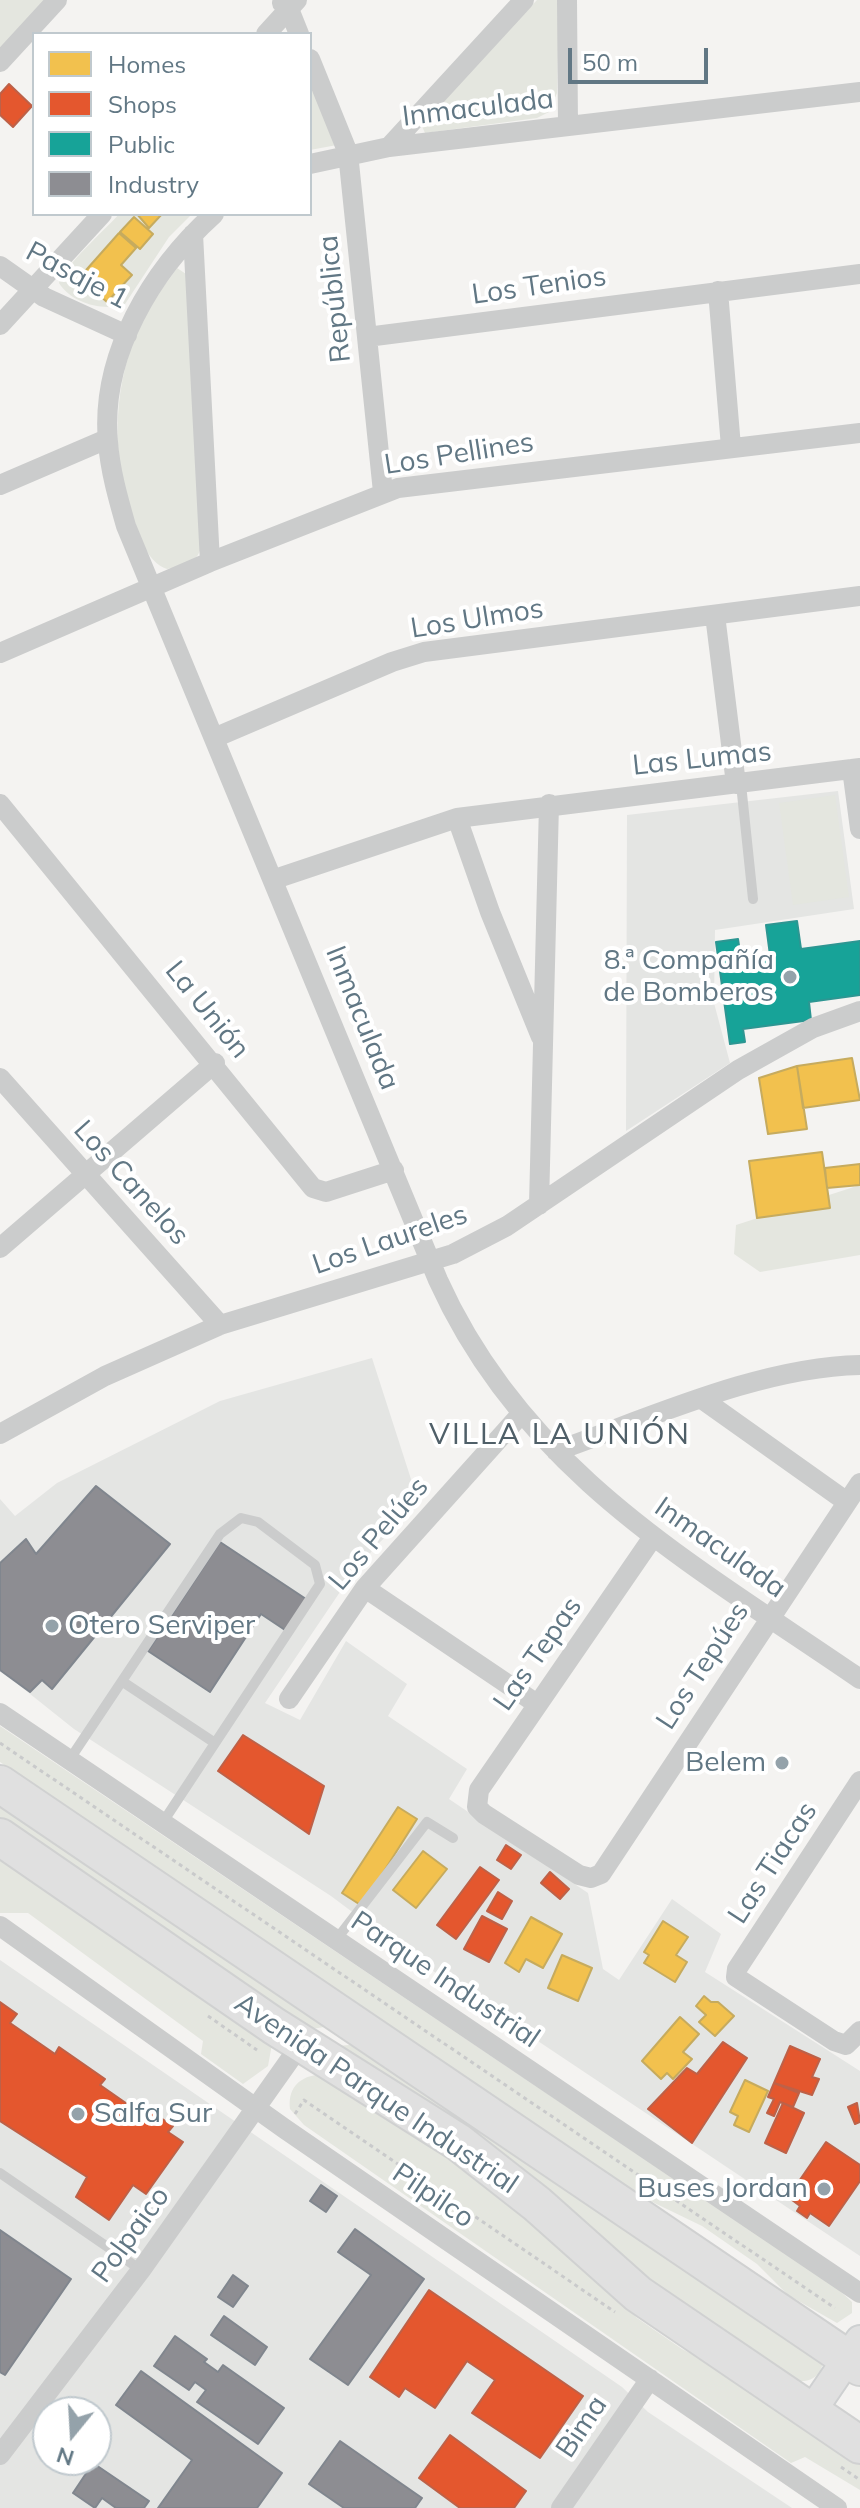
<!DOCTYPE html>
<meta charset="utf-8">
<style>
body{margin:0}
#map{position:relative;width:860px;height:2508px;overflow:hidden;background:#f4f3f1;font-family:Mulish,sans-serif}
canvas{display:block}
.legend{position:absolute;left:32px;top:32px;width:280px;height:184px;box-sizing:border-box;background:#fff;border:2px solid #c0c9ce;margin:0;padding:10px 14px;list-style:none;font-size:24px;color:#617784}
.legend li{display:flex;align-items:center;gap:16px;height:40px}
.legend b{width:40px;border:2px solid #c0c9ce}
.north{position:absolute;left:32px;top:2396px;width:80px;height:80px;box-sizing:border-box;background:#fff;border:2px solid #c0c9ce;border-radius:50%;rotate:198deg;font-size:22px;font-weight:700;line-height:32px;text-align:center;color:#617784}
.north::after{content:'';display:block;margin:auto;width:28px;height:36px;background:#94a2aa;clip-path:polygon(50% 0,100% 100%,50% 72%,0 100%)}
.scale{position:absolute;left:568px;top:48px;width:140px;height:36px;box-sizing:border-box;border:4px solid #617784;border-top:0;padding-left:10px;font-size:24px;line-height:28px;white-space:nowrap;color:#617784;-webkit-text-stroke:6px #fff;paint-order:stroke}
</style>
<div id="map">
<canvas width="860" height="2508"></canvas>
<ul class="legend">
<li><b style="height:22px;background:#f2c14e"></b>Homes</li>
<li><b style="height:22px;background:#e4572e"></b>Shops</li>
<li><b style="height:22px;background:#17a398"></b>Public</li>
<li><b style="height:22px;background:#8d8d92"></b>Industry</li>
</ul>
<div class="north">N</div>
<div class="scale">50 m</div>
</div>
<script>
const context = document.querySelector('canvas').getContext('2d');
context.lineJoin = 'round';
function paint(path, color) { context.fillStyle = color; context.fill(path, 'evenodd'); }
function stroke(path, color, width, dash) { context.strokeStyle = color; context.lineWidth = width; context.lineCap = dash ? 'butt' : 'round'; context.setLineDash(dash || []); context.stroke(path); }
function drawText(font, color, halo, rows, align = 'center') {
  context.font = font + ' Mulish,sans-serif'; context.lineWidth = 8; context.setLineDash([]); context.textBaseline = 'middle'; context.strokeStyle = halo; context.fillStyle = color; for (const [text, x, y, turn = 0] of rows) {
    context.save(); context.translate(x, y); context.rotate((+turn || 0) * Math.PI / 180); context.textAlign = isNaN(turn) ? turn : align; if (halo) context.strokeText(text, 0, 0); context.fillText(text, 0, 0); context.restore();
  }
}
const built = new Path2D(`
 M838 791 854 909 715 930 714 1003 730 1063 626 1131 627 815Z
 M372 1358 419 1504 375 1547 342 1589 265 1703 300 1720 346 1641 407 1684 388 1716 467 1769 449 1799 588 1893 603 1969 619 1980 672 1899 721 1934 705 1972 860 2071V2256L415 1959 331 1896 74 1729 0 1670V1499L15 1516 57 1483 220 1401Z
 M0 1960 622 2387 648 2412 792 2508H0ZM48 2412H96V2460H48Z`);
const green = new Path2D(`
 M0 0H46L0 50Z
 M537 0H559L557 93 549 112 537 118 425 133 421 124 426 118Z
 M310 85 337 145 310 150Z
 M119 214H192L169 237 125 304C104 312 71 303 59 283 64 266 104 231 119 214Z
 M177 268 186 274 201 547C197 564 183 567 167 569 147 562 141 539 134 520 109 456 113 380 143 318 152 300 166 284 177 268Z
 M835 795 849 897 793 905 779 803Z
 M860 1185V1255L760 1272 734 1254 736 1225Z
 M0 1726 838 2289 852 2302V2313L837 2323 788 2295 757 2264 702 2226 640 2196 0 1762Z
 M0 1797 330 2026 306 2030 0 1822Z
 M0 1851 272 2044 268 2066 243 2084 201 2054 203 2041 28 1913H0Z
 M350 2045 823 2358C823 2373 814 2382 799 2381L647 2282 333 2046Z
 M316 2075 379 2112 484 2183 605 2284 637 2318 682 2349 729 2373 860 2460V2490L805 2457 791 2463 304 2125 290 2109C288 2090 297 2078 316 2075Z`);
const homes = new Path2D(`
 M137 214H162L149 228Z
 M134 217 153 234 140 249 120 232Z
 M119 233 136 248 121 265 132 275 107 302 79 278Z
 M852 1058 860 1100 803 1108 797 1066Z
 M797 1066 807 1129 768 1134 759 1078Z
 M822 1152 830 1208 757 1218 749 1161Z
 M860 1164V1185L827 1188 825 1168Z
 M398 1807 417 1819 362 1906 342 1893Z
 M423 1851 447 1869 416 1908 393 1890Z
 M531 1917 562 1934 543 1968 526 1959 519 1972 505 1963Z
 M663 1921 688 1937 676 1955 687 1962 675 1982 644 1963 649 1955 644 1952Z
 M562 1955 592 1968 578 2001 548 1988Z
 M704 1996 711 2002H718L734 2016 715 2036 699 2022 706 2015 696 2006Z
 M680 2017 699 2034 683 2052 692 2059 673 2079 667 2073 661 2079 642 2061Z
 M745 2080 768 2091 749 2132 734 2125 738 2116 730 2112Z`);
const shops = new Path2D(`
 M9 84 32 106 13 127 0 115V94Z
 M243 1735 324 1786 309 1834 218 1771Z
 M506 1845 521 1855 511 1869 497 1860Z
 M480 1867 499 1880 456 1939 437 1925Z
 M550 1872 569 1889 560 1899 541 1883Z
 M498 1892 512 1901 502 1919 487 1911Z
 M482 1916 507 1929 489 1962 464 1949Z
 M0 2002 17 2014 10 2023 55 2054 59 2047 105 2079 100 2085 133 2108 138 2103 173 2126 168 2132 183 2142 146 2194 133 2185 109 2220 76 2197 87 2177 0 2121Z
 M723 2042 747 2058 692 2143 648 2109 687 2068 697 2074Z
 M790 2046 820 2059 812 2077 819 2079 812 2095 774 2083Z
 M774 2083 799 2093 793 2107 780 2102 774 2116 767 2113 774 2099 768 2097Z
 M783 2103 804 2113 786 2153 765 2143Z
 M857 2103 860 2122 855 2124 848 2107Z
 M826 2142 860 2165V2181L829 2226 810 2213 807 2218 797 2211 800 2206 788 2197Z
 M429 2290 583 2396 540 2458 472 2413 495 2380 467 2361 435 2408 405 2388 399 2397 370 2377Z
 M450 2435 526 2491 514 2508H460L419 2478Z`);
const public = new Path2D(`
 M797 921 801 949 860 941V995L809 1002 811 1020 743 1029 745 1042 730 1044 716 942 738 939 741 959 770 955 766 925Z`);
const industry = new Path2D(`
 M96 1486 170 1544 52 1689 42 1680 30 1692 0 1670V1563L26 1539 36 1554Z
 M220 1542 306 1599 285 1630 261 1614 210 1692 148 1651Z
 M321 2185 337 2196 326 2212 310 2201Z
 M355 2229 424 2279 348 2385 310 2359 371 2275 338 2252Z
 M0 2230 71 2279 5 2375 0 2372Z
 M233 2275 248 2286 233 2307 218 2297Z
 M224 2316 267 2347 255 2365 211 2335Z
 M175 2336 207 2359 204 2362 218 2372 223 2365 284 2408 258 2444 197 2402 206 2390 195 2382 189 2390 154 2366Z
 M141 2371 282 2473 257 2508H158L192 2460 116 2405Z
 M340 2441 422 2498 415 2508H344L309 2484Z
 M93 2463 149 2501 144 2508H116L102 2498 95 2508 73 2493Z`);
const path = new Path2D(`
 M0 1743 835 2308
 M208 2016 257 2050
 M295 2114 304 2100 615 2312
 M841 2467 860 2480`);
const lane = new Path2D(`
 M741 784 753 899
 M123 1682 215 1743
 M70 1759 220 1534 241 1518 258 1522 315 1565 320 1584 163 1822
 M336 1940 427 1822 453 1838
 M0 2173 141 2270`);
const street = new Path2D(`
 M567 0 568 126
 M282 3 289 9 299 34
 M266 34 297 0
 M310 59 348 153 383 492
 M0 62 57 0
 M389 147 524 0
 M310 164 389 147 860 92
 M214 214C152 270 100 355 108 442 110 470 118 498 126 526L438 1280C525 1473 693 1564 860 1679
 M193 234 210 562
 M0 266 44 297 127 335
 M718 291 731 447
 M0 325 102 214
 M367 337 860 274
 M0 485 107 439
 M715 615 736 784
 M0 653 210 562 398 488 860 433
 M214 738 392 662 424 652 860 596
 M852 769 860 829
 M0 804 313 1188 326 1192 394 1170
 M457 818 490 912 541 1037
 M275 879 457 818 860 768
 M0 1078 220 1325
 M539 1205 549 804
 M0 1248 215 1063
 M702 1399 847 1502
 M0 1434 105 1376 220 1325 453 1254 507 1226 738 1070 813 1028 860 1011
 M556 1451C650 1418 760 1367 860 1365
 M653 1537 479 1790 477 1807 484 1814 579 1875 591 1878 601 1874 860 1483
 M365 1588 537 1704
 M289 1699 365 1588 522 1413
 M0 1713 860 2293
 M860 1781 737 1969 736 1977 834 2041 846 2045 860 2031
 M0 1926 285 2129 837 2508
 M0 2455 141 2270 301 2044
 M561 2508 650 2379`);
const secondary = new Path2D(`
 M811 2412 860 2340`);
const highway = new Path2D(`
 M0 1784 860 2367
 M0 1837 274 2026 458 2142 537 2204 638 2294 860 2445`);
const markers = [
 [790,977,8,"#94a2aa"],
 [52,1626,8,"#94a2aa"],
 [782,1763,8,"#94a2aa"],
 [78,2114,8,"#94a2aa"],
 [824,2189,8,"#94a2aa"]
];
const streetNames = [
 ["Inmaculada",478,108,-7],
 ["Pasaje 1",77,276,28],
 ["Los Tenios",539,286,-8],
 ["República",335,299,-96],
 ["Los Pellines",459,454,-9],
 ["Los Ulmos",477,619,-9],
 ["Las Lumas",702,759,-6],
 ["La Unión",207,1010,51],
 ["Inmaculada",362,1018,68],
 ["Los Canelos",131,1183,48],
 ["Los Laureles",390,1240,-19],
 ["Los Pelúes",379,1534,-50],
 ["Inmaculada",720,1548,35],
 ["Las Tepas",538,1654,-55],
 ["Los Tepúes",703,1666,-57],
 ["Las Tiacas",773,1863,-57],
 ["Parque Industrial",445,1980,34],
 ["Avenida Parque Industrial",376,2094,34],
 ["Pilpilco",433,2196,34],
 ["Polpaico",131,2235,-54],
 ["Bima",582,2427,-56]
];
const poiNames = [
 ["8.ª Compañía",774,961],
 ["de Bomberos",774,993],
 ["Otero Serviper",68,1626,"left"],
 ["Belem",766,1763],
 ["Salfa Sur",94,2114,"left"],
 ["Buses Jordan",808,2189]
];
const neighbourhoodNames = [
 ["VILLA LA UNIÓN",560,1435]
];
paint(built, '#e4e5e3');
paint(green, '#e4e6df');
paint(homes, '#f2c14e');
stroke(homes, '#c6ab5e', 2);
paint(shops, '#e4572e');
stroke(shops, '#bd6148', 2);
paint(public, '#17a398');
stroke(public, '#2d9692', 2);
paint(industry, '#8d8d92');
stroke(industry, '#80868e', 2);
stroke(secondary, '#ced0d1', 32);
stroke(highway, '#d0d1d1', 40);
stroke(path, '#c9cacb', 3, [4, 4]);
stroke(lane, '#cbcccc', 10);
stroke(street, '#cbcccc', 20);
stroke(secondary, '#e0e0e0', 28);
stroke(highway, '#e0e0e0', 36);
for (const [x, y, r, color] of markers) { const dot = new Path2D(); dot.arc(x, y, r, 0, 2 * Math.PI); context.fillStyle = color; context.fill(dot); stroke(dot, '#fff', 3); }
drawText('28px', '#617784', '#fff', streetNames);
drawText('28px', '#617784', '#fff', poiNames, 'right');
context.letterSpacing = '2px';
drawText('30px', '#4f5f68', '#fff', neighbourhoodNames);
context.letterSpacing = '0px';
</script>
